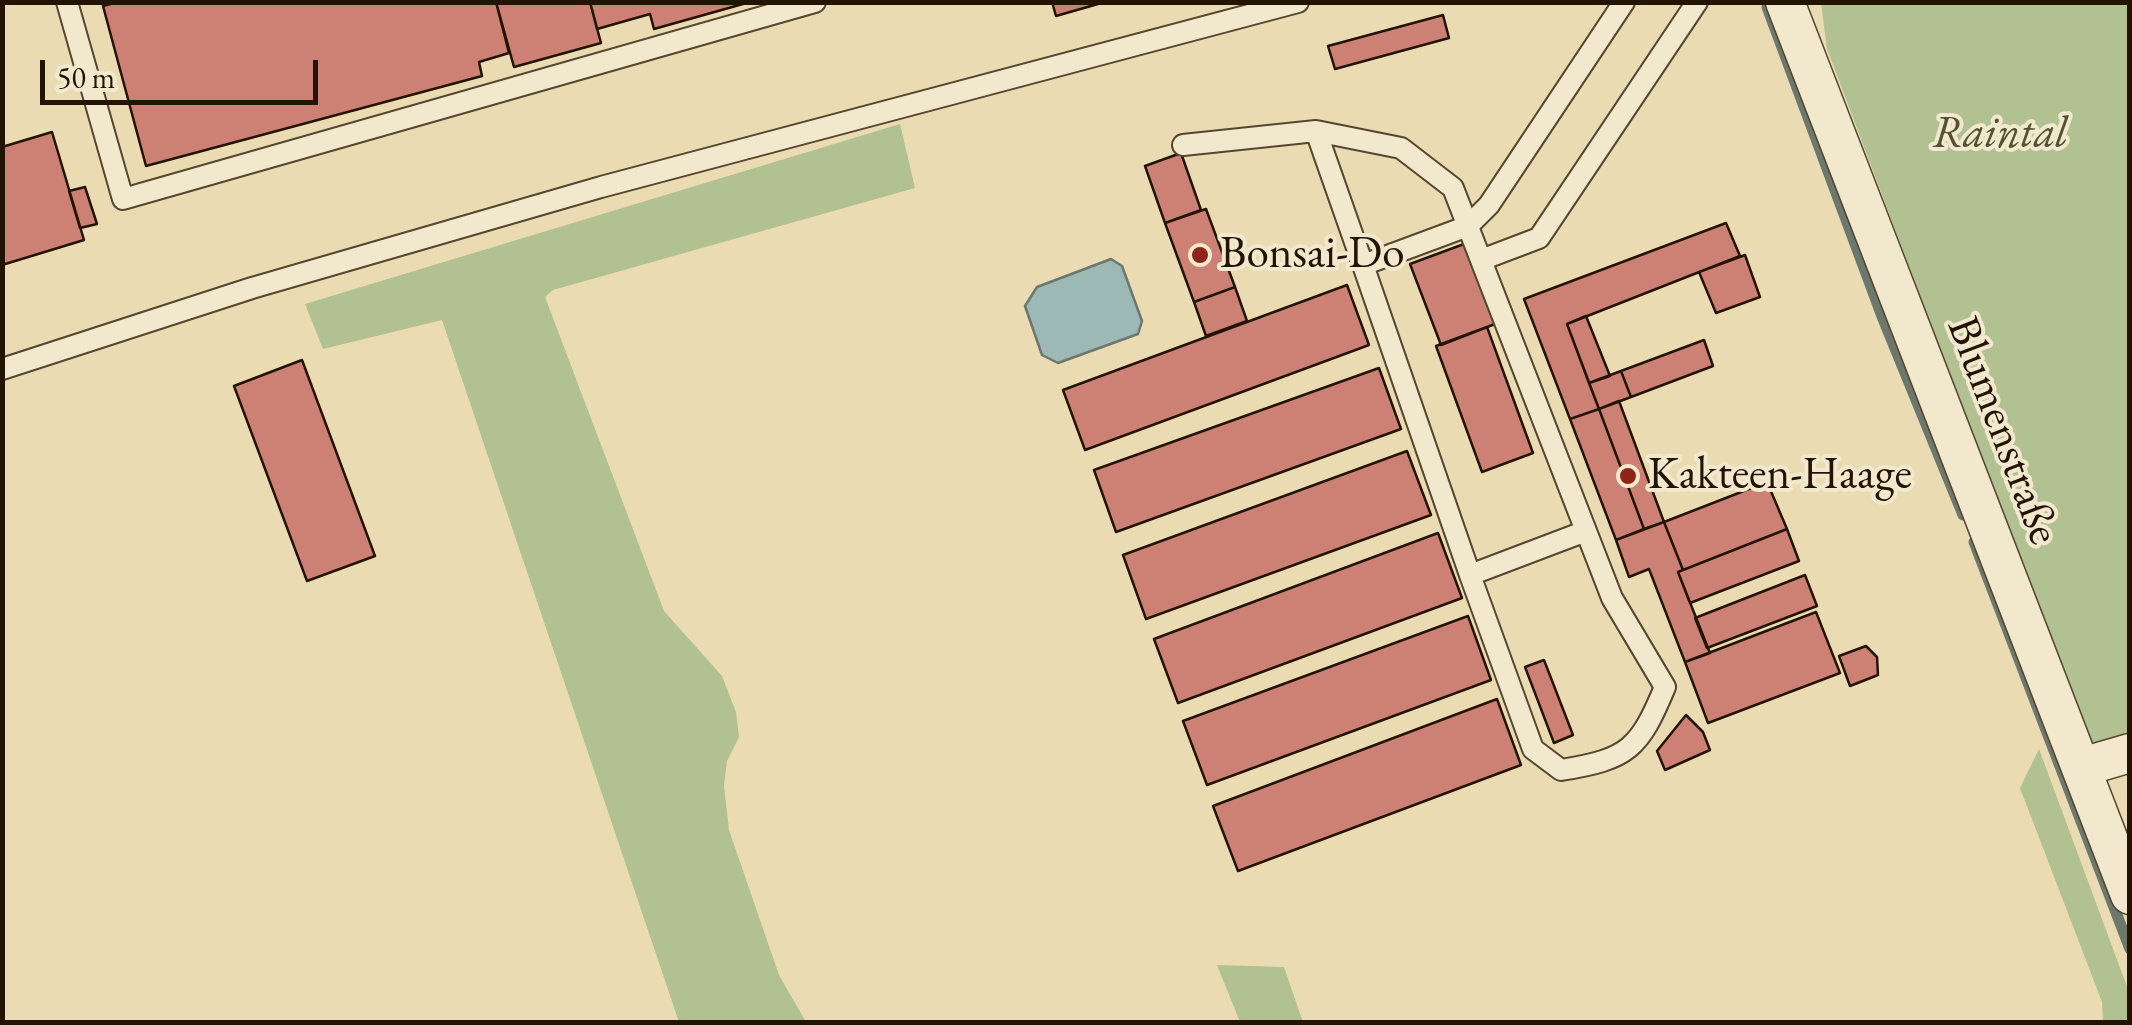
<!DOCTYPE html>
<meta charset="utf-8">
<style>
body{margin:0}
#map{position:relative;width:2132px;height:1025px;overflow:hidden;background:#ebdbb2;font-family:"EB Garamond",serif}
canvas{display:block}
.frame{position:absolute;inset:0;border:5px solid #231402;pointer-events:none}
.scale{position:absolute;left:40px;top:60px;width:278px;height:45px;box-sizing:border-box;border:5px solid #231402;border-top:0;padding-left:12px;font-size:30px;line-height:35px;white-space:nowrap;color:#231402;-webkit-text-stroke:8px #f2e8cd;paint-order:stroke}
</style>
<div id="map">
<canvas width="2132" height="1025"></canvas>
<div class="frame"></div>
<div class="scale">50 m</div>
</div>
<script>
const context = document.querySelector('canvas').getContext('2d');
context.lineJoin = 'round';
function paint(path, color) { context.fillStyle = color; context.fill(path, 'evenodd'); }
function stroke(path, color, width, dash) { context.strokeStyle = color; context.lineWidth = width; context.lineCap = dash ? 'butt' : 'round'; context.setLineDash(dash || []); context.stroke(path); }
function drawText(font, color, halo, rows, align = 'center') {
  context.font = font + ' "EB Garamond",serif'; context.lineWidth = 8; context.setLineDash([]); context.textBaseline = 'middle'; context.strokeStyle = halo; context.fillStyle = color; for (const [text, x, y, turn = 0] of rows) {
    context.save(); context.translate(x, y); context.rotate((+turn || 0) * Math.PI / 180); context.textAlign = isNaN(turn) ? turn : align; if (halo) context.strokeText(text, 0, 0); context.fillText(text, 0, 0); context.restore();
  }
}
const green = new Path2D(`
 M1821 3H2129V734L2090 745 1827 49Z
 M900 124 915 188 553 290 545 297 664 611 722 676 736 712 739 737 727 761 724 786 729 830 779 975 806 1022H679L442 320 323 349 305 304Z
 M2039 749 2129 992V1022H2103L2102 1002 2020 788Z
 M1217 965 1284 967 1303 1022H1240Z`);
const water = new Path2D(`
 M1111 259 1122 266 1142 321 1138 334 1058 363 1042 355 1025 306 1037 287Z`);
const stream = new Path2D(`
 M1767 7 1883 319 1963 515
 M1974 542 2130 949`);
const building = new Path2D(`
 M118 2H496L509 53 479 62 482 76 146 166 103 6Z
 M496 2H590L601 43 514 67Z
 M590 2H750L654 29 650 14 597 29Z
 M1052 2H1105L1056 16Z
 M1443 15 1449 38 1335 69 1328 46Z
 M52 132 84 240 2 265V147Z
 M1181 153 1201 210 1165 223 1145 166Z
 M85 187 97 224 80 228 69 191Z
 M1206 209 1235 287 1194 302 1165 223Z
 M1726 223 1740 256 1567 324 1599 409 1570 419 1524 299Z
 M1464 244 1495 324 1441 345 1410 264Z
 M1745 255 1760 297 1716 313 1699 272Z
 M1347 285 1369 345 1085 450 1063 390Z
 M1235 287 1247 321 1206 336 1194 302Z
 M1586 316 1610 376 1589 383 1567 324Z
 M1487 327 1533 453 1482 472 1436 346Z
 M1704 340 1713 366 1631 397 1621 371Z
 M302 360 375 556 307 581 234 386Z
 M1379 368 1401 429 1116 532 1094 470Z
 M1621 371 1631 397 1599 409 1589 383Z
 M1619 401 1664 522 1644 529 1599 409Z
 M1599 409 1644 529 1616 540 1570 419Z
 M1407 451 1431 515 1146 619 1123 555Z
 M1767 482 1787 529 1683 570 1664 522Z
 M1664 522 1683 570 1678 572 1710 653 1685 662 1649 569 1629 577 1616 540Z
 M1787 529 1799 561 1690 603 1678 572Z
 M1438 533 1462 598 1178 703 1154 639Z
 M1805 575 1817 606 1707 648 1695 618Z
 M1816 612 1840 673 1708 723 1685 662Z
 M1468 616 1491 680 1207 785 1183 721Z
 M1866 646 1877 657 1878 675 1850 686 1839 656Z
 M1544 660 1573 735 1554 743 1525 667Z
 M1497 699 1521 765 1238 871 1213 806Z
 M1686 715 1703 732 1710 750 1665 770 1657 751Z`);
const lane = new Path2D(`
 M67 2 123 199 815 2
 M1316 131 1401 148 1453 188 1612 598 1665 687C1639 749 1629 759 1561 770L1533 749 1470 575 1586 531
 M1183 145 1316 131 1363 265
 M1481 260 1539 238 1697 2
 M2 369 252 288 601 187 1298 2
 M1470 575 1363 265 1468 226 1489 205 1624 2`);
const street = new Path2D(`
 M1785 2 2130 895
 M2082 767 2130 753`);
const markers = [
 [1200,255,10,"#8f2418"],
 [1628,476,10,"#8f2418"]
];
const parkNames = [
 ["Raintal",2000,135]
];
const poiNames = [
 ["Bonsai-Do",1220,255],
 ["Kakteen-Haage",1648,476]
];
const streetNames = [
 ["Blumenstraße",2002,431,69]
];
paint(green, '#b1c191');
paint(water, '#9cb9b6');
stroke(water, '#6c776e', 2.5);
stroke(stream, '#6c776e', 11);
paint(building, '#cc8174');
stroke(building, '#231402', 2.5);
stroke(lane, '#55462e', 24);
stroke(street, '#55462e', 41);
stroke(lane, '#f2e8cd', 20);
stroke(street, '#f2e8cd', 38);
for (const [x, y, r, color] of markers) { const dot = new Path2D(); dot.arc(x, y, r, 0, 2 * Math.PI); context.fillStyle = color; context.fill(dot); stroke(dot, '#f2e8cd', 4); }
drawText('italic 45px', '#555134', '#f2e8cd', parkNames);
drawText('45px', '#231402', '#f2e8cd', poiNames, 'left');
drawText('45px', '#231402', '#f2e8cd', streetNames);
</script>
